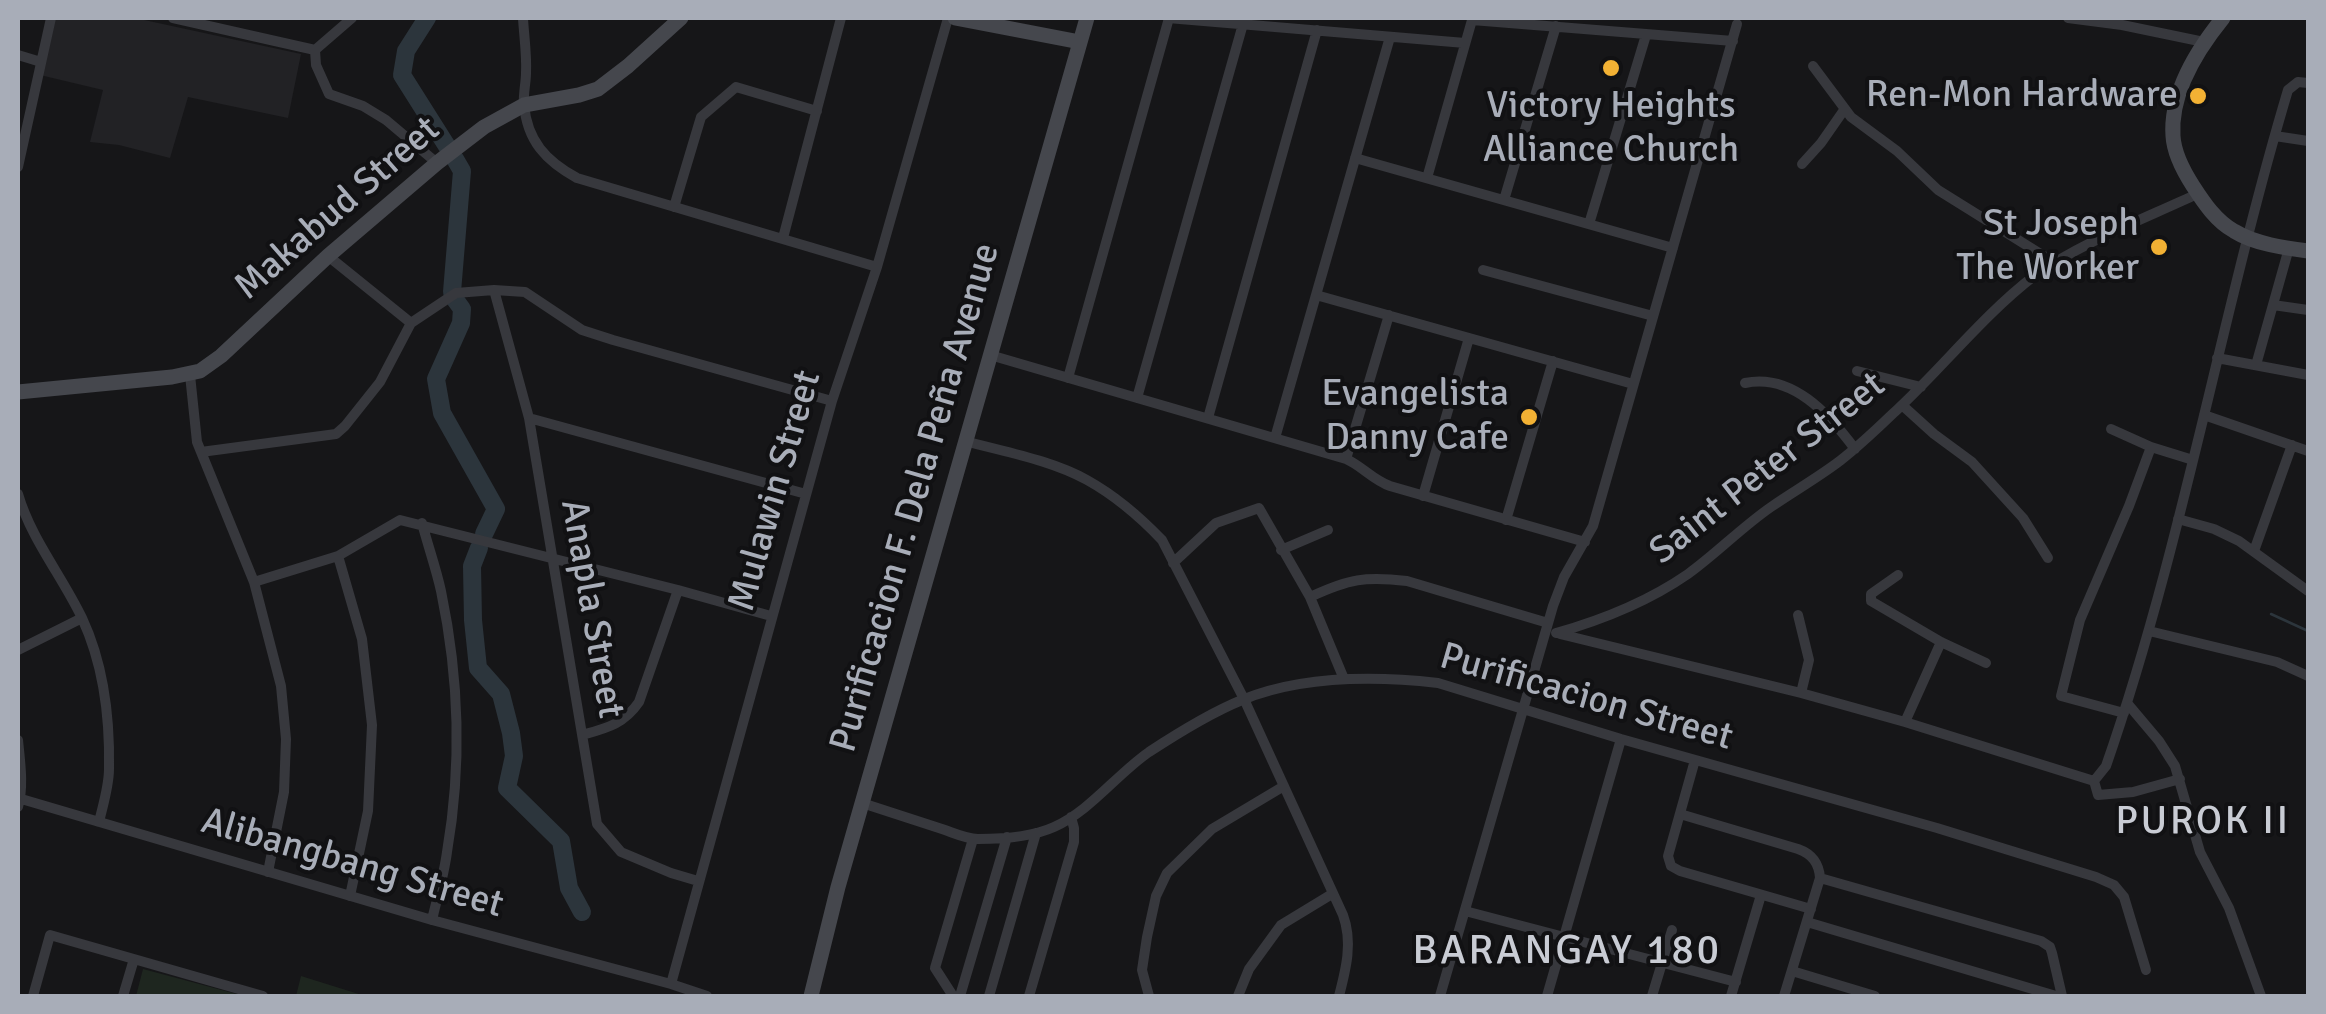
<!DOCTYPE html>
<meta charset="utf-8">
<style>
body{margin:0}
#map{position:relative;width:2326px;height:1014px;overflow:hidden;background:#161618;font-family:Signika,sans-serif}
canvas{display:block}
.frame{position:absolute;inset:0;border:20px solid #a8adb8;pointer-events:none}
</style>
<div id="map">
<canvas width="2326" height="1014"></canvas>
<div class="frame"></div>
</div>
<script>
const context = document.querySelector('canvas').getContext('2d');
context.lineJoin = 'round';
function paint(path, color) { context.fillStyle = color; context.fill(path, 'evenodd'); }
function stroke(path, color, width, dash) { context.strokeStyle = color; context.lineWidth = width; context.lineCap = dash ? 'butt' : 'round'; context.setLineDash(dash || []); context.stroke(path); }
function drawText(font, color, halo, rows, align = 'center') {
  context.font = font + ' Signika,sans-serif'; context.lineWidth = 8; context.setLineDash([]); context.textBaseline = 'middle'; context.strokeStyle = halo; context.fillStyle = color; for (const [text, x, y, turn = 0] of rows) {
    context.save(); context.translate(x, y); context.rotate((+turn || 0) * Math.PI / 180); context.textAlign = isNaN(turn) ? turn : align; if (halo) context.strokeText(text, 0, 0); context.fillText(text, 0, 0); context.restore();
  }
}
const built = new Path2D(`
 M54 18H135L301 54 288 118 188 97 170 158 119 145 90 142 103 90 40 75Z`);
const green = new Path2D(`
 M143 969 244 996H136Z
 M301 976 365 996H296Z`);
const stream = new Path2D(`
 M2271 614 2308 631`);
const river = new Path2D(`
 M427 18 406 51 402 75 450 151
 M452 292 462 171 455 159
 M454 298 462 309 461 323 436 379 442 413 496 509 484 534
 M479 548 472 566 473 620 478 668 501 694 511 733 514 756 507 788 561 841 569 888 582 912`);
const street = new Path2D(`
 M173 18 315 50 316 65 329 94 363 106 386 120 437 163
 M523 18C524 36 527 55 526 73 526 83 523 94 524 104 527 141 546 161 577 178L877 267
 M1168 18 1465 43
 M2068 18 2122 25 2204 42
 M315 50 352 18
 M18 55 41 62
 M1813 66 1851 117 1897 151 1938 190 2055 263
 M2275 136 2308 141
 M1355 158 1673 248
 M1802 164 1821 143 1844 110
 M18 167 51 18
 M1427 178 1472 20 1733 41
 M1504 200 1556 26
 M674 207 701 117 736 87 817 111
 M1589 224 1646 35
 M783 238 841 18
 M328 256 411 323
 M1483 270 1653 316
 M494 290 529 418 597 824 621 852 671 873 698 881
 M1316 295 1633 384
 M2273 305 2308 310
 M990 355 1346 459C1362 466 1373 480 1390 486L1585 542
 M2217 358 2308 375
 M2256 365 2289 248
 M1857 371 1921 387
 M190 375 197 442 254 582 281 686 286 739 284 792 268 872
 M1068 378 1169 18
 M1745 383C1792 373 1829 414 1855 449
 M1137 398 1243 24
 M1902 405 1934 434 1972 462 2023 518 2048 558
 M2204 415 2308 451
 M529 418 806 494
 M1208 418 1317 30
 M2111 429 2151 447 2193 460
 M1275 438 1390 37
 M965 441C1005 452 1051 460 1087 480 1114 495 1141 518 1162 540L1244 699 1343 915C1353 942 1346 969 1339 996
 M201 452 336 434 345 426 380 382 411 323 456 293 494 290 525 292 582 330 613 340 832 401
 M1346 459 1389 315
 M18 494C31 539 62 576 82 618 103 663 110 718 109 769 109 786 103 805 99 822
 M1423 496 1469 338
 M2178 519 2214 529 2239 541 2308 591
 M1506 520 1553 361
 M422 523C428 546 436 568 441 591 459 677 462 765 447 852 444 875 437 898 432 920
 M1281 550 1328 530
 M2254 551 2292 445
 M338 556 362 639 372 725 368 811 350 896
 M1173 563 1216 523 1259 508 1310 597 1344 679
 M1898 575 1871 594V601L1941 642 1986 663
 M254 582 338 556 400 520 678 590 771 616
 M1310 597C1349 579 1365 576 1407 581L1548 623
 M1798 615 1809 660 1801 693
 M2149 631 2277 662 2308 676
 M1556 633C1602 620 1649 601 1688 574 1717 553 1742 527 1771 507 1794 491 1819 477 1841 460 1863 443 1883 423 1903 404 1947 362 1986 313 2034 276 2080 243 2146 218 2197 194
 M1560 634 1801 693 1905 722 2094 781
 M18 650 82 618
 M2127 703 2159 741 2175 766 2200 852 2229 908 2261 996
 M2124 713 2061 696 2080 620 2129 506 2151 447
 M1905 722 1941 642
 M582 735C607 728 624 724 639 702L678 590
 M1695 760 1668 856 1671 866 1680 871 1811 909
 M2094 781 2106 766C2183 545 2221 314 2288 90L2298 82 2308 83
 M2094 781 2098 795 2133 792 2180 779
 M18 798 432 920 671 984 707 996
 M862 803C889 812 915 820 942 829 954 833 966 839 978 839 1002 839 1032 837 1054 827 1090 811 1116 775 1149 752 1178 733 1210 713 1242 700 1303 675 1375 676 1438 683L1621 739 1937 828 2096 877 2114 885 2124 897 2146 970
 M18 807C24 786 20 761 18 740
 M1680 814 1798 849C1812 854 1819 863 1820 878L1784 996
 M1820 878 2041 941 2050 947 2052 953 2062 996
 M1465 911 1736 982
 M1807 922 2056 996
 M1792 971 1875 996
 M671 984 832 401 877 267 948 18
 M33 996 50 935 263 996
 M123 996 134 959
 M953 996 935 968 973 839
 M960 996 1007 837
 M989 996 1036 833
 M1029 996 1074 842V828L1071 817
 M1149 996 1142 970 1147 937 1156 896 1167 873 1212 829 1284 786
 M1238 996 1249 969 1281 925 1332 894
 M1440 996 1553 606 1564 577 1593 526 1737 24
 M1547 996 1621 739
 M1652 996 1672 930
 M1731 996 1761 895`);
const secondary = new Path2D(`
 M955 18 1080 42
 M2223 18C2197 50 2170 93 2173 136 2174 154 2184 172 2193 186 2204 203 2216 221 2234 231 2255 244 2285 248 2308 251
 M18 392 172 377 200 371 221 356 328 256 437 163 484 127 524 105 579 95 598 89 628 66 681 18
 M811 996 838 887 1087 18`);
const markers = [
 [1611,68,10,"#f2b134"],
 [2198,96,10,"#f2b134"],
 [2159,247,10,"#f2b134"],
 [1529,417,10,"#f2b134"]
];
const poiNames = [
 ["Ren-Mon Hardware",2178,96],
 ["Victory Heights",1611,107,"center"],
 ["Alliance Church",1611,151,"center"],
 ["St Joseph",2139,225],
 ["The Worker",2139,269],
 ["Evangelista",1509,395],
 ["Danny Cafe",1509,439]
];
const streetNames = [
 ["Makabud Street",338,209,-41],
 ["Saint Peter Street",1768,469,-38],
 ["Mulawin Street",776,491,-74],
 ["Purificacion F. Dela Peña Avenue",916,498,-74],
 ["Anapla Street",591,609,80],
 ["Purificacion Street",1586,698,16],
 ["Alibangbang Street",352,864,16]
];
const neighbourhoodNames = [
 ["PUROK II",2203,822]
];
const quarterNames = [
 ["BARANGAY 180",1567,952]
];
paint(built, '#222225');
paint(green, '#1e261f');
stroke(stream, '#2c353c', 2.5);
stroke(river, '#2c353c', 18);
stroke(street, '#37383d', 10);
stroke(secondary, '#45474d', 15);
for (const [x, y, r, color] of markers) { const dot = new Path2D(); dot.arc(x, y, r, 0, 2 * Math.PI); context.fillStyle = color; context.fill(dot); stroke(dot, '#111113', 4); }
drawText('38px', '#a8adb8', '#111113', poiNames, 'right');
drawText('38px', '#a8adb8', '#111113', streetNames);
context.letterSpacing = '2.5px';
drawText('40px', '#c9ccd4', '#111113', neighbourhoodNames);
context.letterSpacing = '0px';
context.letterSpacing = '2.5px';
drawText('42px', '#c9ccd4', '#111113', quarterNames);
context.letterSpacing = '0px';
</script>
